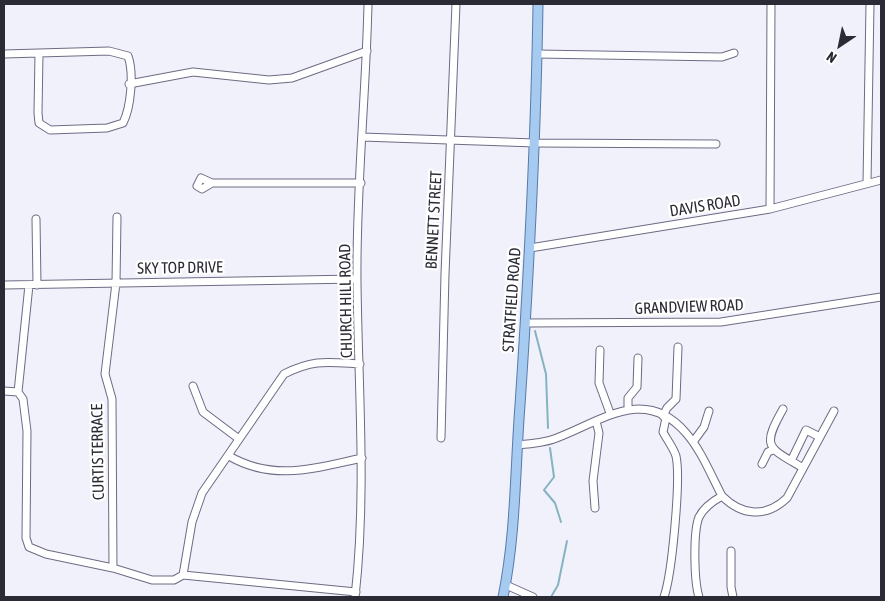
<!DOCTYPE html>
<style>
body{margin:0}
#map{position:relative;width:885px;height:601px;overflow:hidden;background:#f1f1fc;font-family:"Asap Condensed",sans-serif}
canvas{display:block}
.frame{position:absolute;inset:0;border:5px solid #2b2b35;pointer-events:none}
.north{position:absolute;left:815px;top:20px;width:50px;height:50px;-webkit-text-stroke:4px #fff;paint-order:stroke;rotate:214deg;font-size:14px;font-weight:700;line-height:20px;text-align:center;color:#2b2b35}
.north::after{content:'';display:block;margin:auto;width:18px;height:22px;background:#2b2b35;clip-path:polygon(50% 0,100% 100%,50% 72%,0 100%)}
</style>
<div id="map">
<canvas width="885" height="601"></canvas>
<div class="frame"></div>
<div class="north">N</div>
</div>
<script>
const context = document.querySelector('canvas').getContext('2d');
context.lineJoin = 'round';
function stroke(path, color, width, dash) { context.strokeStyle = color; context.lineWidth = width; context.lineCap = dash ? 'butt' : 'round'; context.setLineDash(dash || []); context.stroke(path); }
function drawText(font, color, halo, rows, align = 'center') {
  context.font = font + ' "Asap Condensed",sans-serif'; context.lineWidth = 4.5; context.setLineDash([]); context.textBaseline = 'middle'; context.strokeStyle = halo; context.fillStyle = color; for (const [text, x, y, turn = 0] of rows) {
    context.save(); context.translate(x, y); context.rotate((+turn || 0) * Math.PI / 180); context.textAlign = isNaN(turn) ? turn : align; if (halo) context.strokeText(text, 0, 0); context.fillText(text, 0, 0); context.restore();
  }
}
const stream = new Path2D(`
 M535 331 546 374 548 428
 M550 448 554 477 544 490 555 503 561 522
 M551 597 558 585 567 541`);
const minor = new Path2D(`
 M4 54 109 51 128 56C134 73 131 107 123 123L107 128 50 130 39 123 38 113 39 54
 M537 54 722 57 734 53
 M129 84 193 72 269 80 292 78 367 51
 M362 137 535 143 716 144
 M212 183 201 178 197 186 202 189 212 183H361
 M867 183 870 4
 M770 209 771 4
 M36 219 37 285
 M530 248 770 209 881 180
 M4 285 357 279
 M29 285 18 392 23 399 27 431 26 538 29 547 46 554 113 568 152 580H174L183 575 356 592
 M525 323 721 322 881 297
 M600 350 599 383 610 413
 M193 386 203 412 239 439
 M4 391 18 392
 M628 409V398L637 387 638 358
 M783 409C761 448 768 447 803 468
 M663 416 667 408 676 399 678 347
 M441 438 445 274 456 4
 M693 442 704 427 709 411
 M517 445C529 444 543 443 554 439 599 423 644 384 686 433 701 450 711 475 722 496 742 516 766 518 787 498L834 411
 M229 456C274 482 315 468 362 458
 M791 461 806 430 820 437
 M762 464 768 452 773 450
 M595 508 593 481 599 433 596 421
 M731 551V587L733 597
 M113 568 112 399 105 374 116 283 117 217
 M183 575 192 522 202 493 284 374C314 359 327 362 360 364
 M506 585 533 597
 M355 597C367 491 358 386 357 280 356 188 366 96 368 4
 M664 597C672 574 681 479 676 456 673 447 667 440 663 432L666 418
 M699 597C694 581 693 532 699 517 704 507 713 501 722 496`);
const major = new Path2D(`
 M503 597C516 534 515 469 520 405 529 271 536 138 538 4`);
const streetNames = [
 ["DAVIS ROAD",705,206,-9],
 ["BENNETT STREET",434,220,-87],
 ["SKY TOP DRIVE",180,268,-1],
 ["STRATFIELD ROAD",512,300,-86],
 ["CHURCH HILL ROAD",346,301,-91],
 ["GRANDVIEW ROAD",689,307,-2],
 ["CURTIS TERRACE",98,452,-91]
];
stroke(stream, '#85b3c1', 2);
stroke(minor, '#6c6b83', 9);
stroke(major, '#567ba9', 11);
stroke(minor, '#fff', 7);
stroke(major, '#a7caf1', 9);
drawText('16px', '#2b2b35', '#fff', streetNames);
</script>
